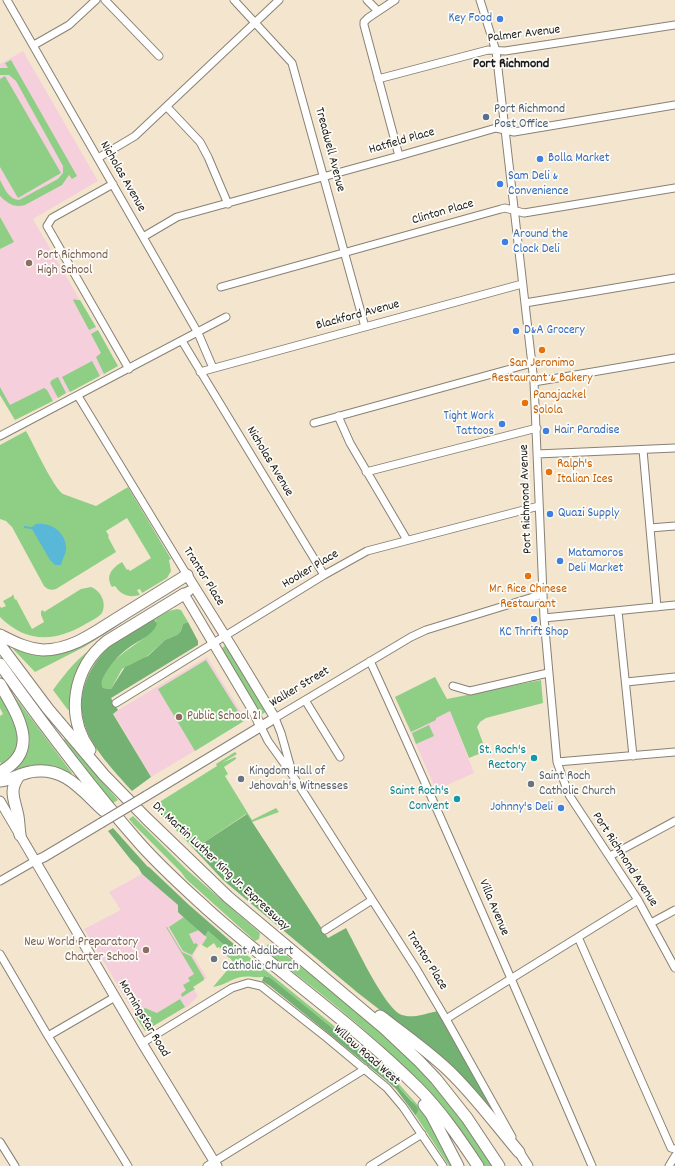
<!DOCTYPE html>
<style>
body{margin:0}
canvas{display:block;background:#f4e6ce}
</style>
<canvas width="675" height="1166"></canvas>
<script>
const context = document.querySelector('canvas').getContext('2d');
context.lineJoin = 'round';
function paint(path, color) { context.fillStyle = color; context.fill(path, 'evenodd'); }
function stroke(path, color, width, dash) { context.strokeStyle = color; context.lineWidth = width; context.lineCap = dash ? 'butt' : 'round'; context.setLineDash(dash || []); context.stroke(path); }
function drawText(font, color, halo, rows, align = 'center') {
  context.font = font + ' Dekko,sans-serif'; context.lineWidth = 3.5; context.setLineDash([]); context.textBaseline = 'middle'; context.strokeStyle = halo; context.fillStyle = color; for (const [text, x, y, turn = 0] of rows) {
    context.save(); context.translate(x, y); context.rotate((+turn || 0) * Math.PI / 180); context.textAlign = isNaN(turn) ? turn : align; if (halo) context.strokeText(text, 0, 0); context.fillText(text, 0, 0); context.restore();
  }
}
const built = new Path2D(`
 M23 51 98 181 33 219 118 366 15 420 0 395V64Z
 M207 657 246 720 151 777 113 713Z
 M435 677 450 711 474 773 436 790 395 697Z
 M142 874 208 931 207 937 202 945 200 944 193 955 207 978 193 987 198 996 188 1006 145 1031 84 929 119 911 120 909 109 892Z`);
const green = new Path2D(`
 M11 60 77 176 72 179 69 175 62 185 25 205C14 208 7 203 0 196V180C5 189 8 199 19 200L58 179 63 173V166L16 81 9 75H0V68H8L5 63Z
 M5 76 61 173 18 198 0 167V79Z
 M0 217 14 242 0 249Z
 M75 299 76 300H80L96 327 89 330 73 300Z
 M98 330 118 366 104 374 96 357 101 353 91 334Z
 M92 361 100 376 70 392 62 377Z
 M58 377 66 393 58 398 50 383 52 380Z
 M0 387 10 405 44 388 47 390 53 401 15 420 0 395Z
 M26 431C33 443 54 489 63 494L96 506 128 487 171 559 169 560 171 571 167 578 142 593 140 589 137 590 140 595C129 598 121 595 115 586L112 587C105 576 112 568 122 562L127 570 128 569 130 571 151 558 127 518 106 531 109 536 108 537 116 552 56 589C51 591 47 589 44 586L12 527 6 521 0 519V445Z
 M91 587C101 591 107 603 102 613 98 618 90 621 84 625 54 642 26 643 0 617V606L1 608 6 606 3 601 12 596 13 594 15 600 16 599 32 629 44 622 41 615V611L43 610 44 612 81 589Z
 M177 609 181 610 188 622 183 624 181 631 177 635 165 640 144 659 131 664 122 669 111 689 103 688C90 671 139 643 148 635 152 632 154 626 156 621L154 619 169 611Z
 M121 622 122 623 84 647 35 672 13 649 14 647 63 652 81 646Z
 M98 644 71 709 68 710 53 690C67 671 78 657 98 644Z
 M226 645 267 711 261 715 221 649Z
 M206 660 244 721 195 751 158 689Z
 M435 677 447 699 541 680 543 703 486 718 480 722 477 727 486 751 469 758 450 711 436 718V720L411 732 395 697Z
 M0 693C5 704 13 716 17 728 21 742 14 759 0 765L1 763 0 762V716L3 714 0 708Z
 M12 693 72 773 70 775 25 771 0 775C6 772 14 769 19 764 42 743 22 715 10 694Z
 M429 725 434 736 416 744 412 733Z
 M65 739 118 800 113 803 63 740Z
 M235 752 237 754 222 763 235 757 236 758V759L224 767 228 774 225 776 252 820 276 808 279 812 252 822 246 814 194 849 153 806 217 766 216 764Z
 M133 816 186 869 260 933 259 939 255 941 186 879 181 872 134 825 129 819Z
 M184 917 199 930 189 934 194 944 196 943 198 945 192 955 183 951 169 927Z
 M166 927H167L182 952 191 956 204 978V980L193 987 195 989 182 997 181 994 186 990 183 985 190 981 188 978 194 974Z
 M208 931 238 957 243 952 349 1038 370 1056 362 1052 267 976C258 979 250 975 241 977 231 979 223 986 213 987L235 961 233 962 230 958H229L219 947 217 948 214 943 207 948 202 945 207 937 205 936Z
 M271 943C323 985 378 1025 423 1074 450 1102 472 1134 493 1166H483L445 1113 446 1111C443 1106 439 1104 435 1101 431 1097 427 1091 423 1087 376 1035 320 993 265 950L267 945Z
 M180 999 185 1007 145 1031 134 1014 145 1008 157 1013Z
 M398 1083 424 1112 455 1166H449L416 1116 417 1114 412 1101 400 1089Z`);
const forest = new Path2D(`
 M154 619 157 624C153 635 140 640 131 646 121 653 111 663 105 674 102 679 100 683 103 688L111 689 125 667 148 656 165 640 177 635 181 631 183 624 188 622 198 641V645L111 698 118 710 113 714 151 777 132 791C102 757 67 725 88 676 94 664 101 653 112 645 125 635 140 628 154 619Z
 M247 814 328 938 346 928C356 946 385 1009 402 1015 414 1019 427 1013 438 1011L470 1066 491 1109 467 1083 433 1051 358 993 223 880 194 849Z
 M113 828 148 867H149L188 904 243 952 238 957 208 931 205 936 180 914 178 912V905L142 874 138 867 131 860 108 831Z
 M264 976 269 977 362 1052 370 1056 398 1083 400 1089 417 1107 418 1110 416 1116 396 1089 387 1081 270 986 262 981Z`);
const water = new Path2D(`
 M36 524C50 522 65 531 66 547 67 553 62 559 61 565H55L50 560 32 529 24 528V526L32 527Z`);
const minor = new Path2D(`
 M7 0 198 333 213 368
 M105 0 159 56
 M234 0 292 63 365 327
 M367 0 378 11
 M395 0 368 18 364 22V25L399 156
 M480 0 496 51 534 382 544 618 557 762 569 795 638 900 675 968
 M34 45 69 25 96 0
 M378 79 488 50 505 51 675 25
 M167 107 200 142 208 157 228 204
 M98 158 135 136 279 0
 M113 184 52 218 47 226 129 369
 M143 237 177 217 399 156 496 128 514 132 675 105
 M221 287 501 209 505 208 524 213 675 188
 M525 303 675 278
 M182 341 324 575
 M200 372 522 284
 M534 382 675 358
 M78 396 187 575
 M338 416 350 443 407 540
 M314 423 532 363
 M0 436 226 317
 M643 450 657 607
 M537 454 675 448
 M366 472 537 428
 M650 528 675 526
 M618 611 633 756
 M544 618 675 605
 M370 661C447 828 519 997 592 1166
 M626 682 675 677
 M453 686 470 691 548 673
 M305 700 340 757
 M116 703 324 575 367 551 539 506
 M261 727 268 741 293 776 417 970 446 1019 512 1137
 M557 762 675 752
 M292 772 281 733 275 718 411 637 426 630 543 594
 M610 856 675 821
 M0 881 35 861
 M651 923 675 910
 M325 930 372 900
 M578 937 671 1148 675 1149
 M0 954 48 1036 128 1166
 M446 1019 638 900
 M48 1036 115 997
 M142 1043 232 988 248 983 261 986 327 1038 387 1088 403 1107 443 1166
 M0 1142 15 1166
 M207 1166 365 1069
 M370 1166 422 1134
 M669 1166 675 1156`);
const major = new Path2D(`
 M189 591 184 594 254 712 261 727
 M146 796 275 718 232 647 187 575
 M0 801 142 1043 217 1166
 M35 861 44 857 101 823
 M519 1152 528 1166`);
const highway = new Path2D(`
 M0 635C14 642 27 649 43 650 74 650 99 629 124 614 145 601 166 588 187 575
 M0 645 48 709 104 775 147 819 228 897 384 1028 419 1061 436 1079 467 1118 499 1166
 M0 664C43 724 87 783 135 838 157 864 183 887 207 909 276 971 353 1023 418 1088 441 1111 460 1139 478 1166
 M0 684C16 713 43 750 0 772
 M90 750C65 715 73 668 107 641L184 594
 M19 776C8 791 15 800 18 816 19 822 19 828 20 835
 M0 781C11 780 19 774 30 772 64 765 82 791 104 811
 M380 1016C404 1034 428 1051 449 1071 475 1096 496 1125 519 1152
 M424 1105 431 1114 458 1166`);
const majorBridge = new Path2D(`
 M101 823 146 796`);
const markers = [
 [500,19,4,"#3f7fe0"],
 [486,117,4,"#5c6f8a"],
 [540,159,4,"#3f7fe0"],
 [500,184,4,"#3f7fe0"],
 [505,242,4,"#3f7fe0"],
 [29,263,4,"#8d6e63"],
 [516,331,4,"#3f7fe0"],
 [542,350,4,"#e8710a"],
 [525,403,4,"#e8710a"],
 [502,424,4,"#3f7fe0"],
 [546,431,4,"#3f7fe0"],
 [549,472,4,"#e8710a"],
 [550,514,4,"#3f7fe0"],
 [560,561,4,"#3f7fe0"],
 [528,576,4,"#e8710a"],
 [534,619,4,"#3f7fe0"],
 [179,717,4,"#8d6e63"],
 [534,758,4,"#0f9aa8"],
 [241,779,4,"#6b7280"],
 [531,784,4,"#6b7280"],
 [457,799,4,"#0f9aa8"],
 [561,808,4,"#3f7fe0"],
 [146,950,4,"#8d6e63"],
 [214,959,4,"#6b7280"]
];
const shopNames = [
 ["Key Food",492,19,"right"],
 ["Bolla Market",548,159],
 ["Sam Deli &",508,177],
 ["Convenience",508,192],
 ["Around the",513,235],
 ["Clock Deli",513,250],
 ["D&A Grocery",524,331],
 ["Tight Work",494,417,"right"],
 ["Tattoos",494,432,"right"],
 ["Hair Paradise",554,431],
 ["Quazi Supply",558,514],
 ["Matamoros",568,554],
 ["Deli Market",568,569],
 ["KC Thrift Shop",534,633,"center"],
 ["Johnny's Deli",553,808,"right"]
];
const streetNames = [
 ["Palmer Avenue",524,35,-7],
 ["Hatfield Place",402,142,-16],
 ["Treadwell Avenue",329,150,75],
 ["Nicholas Avenue",122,177,60],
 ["Clinton Place",443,213,-16],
 ["Blackford Avenue",358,316,-15],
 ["Nicholas Avenue",269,462,59],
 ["Port Richmond Avenue",527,499,-92],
 ["Hooker Place",311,570,-31],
 ["Trantor Place",203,577,58],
 ["Walker Street",300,688,-31],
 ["Port Richmond Avenue",624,860,57],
 ["Dr. Martin Luther King Jr. Expressway",220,867,43],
 ["Villa Avenue",493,908,67],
 ["Trantor Place",426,961,58],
 ["Morningstar Road",143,1019,59],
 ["Willow Road West",366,1056,41]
];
const serviceNames = [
 ["Port Richmond",494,110],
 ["Post Office",494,125]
];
const educationNames = [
 ["Port Richmond",37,256],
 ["High School",37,271],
 ["Public School 21",187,717],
 ["New World Preparatory",138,943,"right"],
 ["Charter School",138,958,"right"]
];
const foodNames = [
 ["San Jeronimo",542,364],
 ["Restaurant & Bakery",542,379],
 ["Panajackel",533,396,"left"],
 ["Solola",533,411,"left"],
 ["Ralph's",557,465,"left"],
 ["Italian Ices",557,480,"left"],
 ["Mr. Rice Chinese",528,590],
 ["Restaurant",528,605]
];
const cultureNames = [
 ["St. Roch's",526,751],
 ["Rectory",526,766],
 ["Saint Roch's",449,792],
 ["Convent",449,807]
];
const worshipNames = [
 ["Kingdom Hall of",249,772],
 ["Jehovah's Witnesses",249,787],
 ["Saint Roch",539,777],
 ["Catholic Church",539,792],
 ["Saint Adalbert",222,952],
 ["Catholic Church",222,967]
];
const neighbourhoodNames = [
 ["Port Richmond",511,65]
];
paint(built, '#f5cfdb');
paint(green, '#8fcf85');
paint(forest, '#73b272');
paint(water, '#59b7d7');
stroke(minor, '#888175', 9);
stroke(major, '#888175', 11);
stroke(highway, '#888175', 13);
stroke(minor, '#fff', 7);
stroke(major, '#fff', 9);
stroke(highway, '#fff', 11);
stroke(majorBridge, '#888175', 11, []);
stroke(majorBridge, '#fff', 9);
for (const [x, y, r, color] of markers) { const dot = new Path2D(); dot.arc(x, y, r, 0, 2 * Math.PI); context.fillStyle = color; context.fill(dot); stroke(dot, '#fdfcf7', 1.5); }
drawText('13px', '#366cbe', '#fdfcf7', shopNames, 'left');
drawText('13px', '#1c1c1c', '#fdfcf7', streetNames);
drawText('13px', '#4e5e75', '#fdfcf7', serviceNames, 'left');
drawText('13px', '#785e54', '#fdfcf7', educationNames, 'left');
drawText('13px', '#c56008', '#fdfcf7', foodNames);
drawText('13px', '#0d838f', '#fdfcf7', cultureNames, 'right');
drawText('13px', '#5b616d', '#fdfcf7', worshipNames, 'left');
drawText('bold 14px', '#1c1c1c', '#fdfcf7', neighbourhoodNames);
</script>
